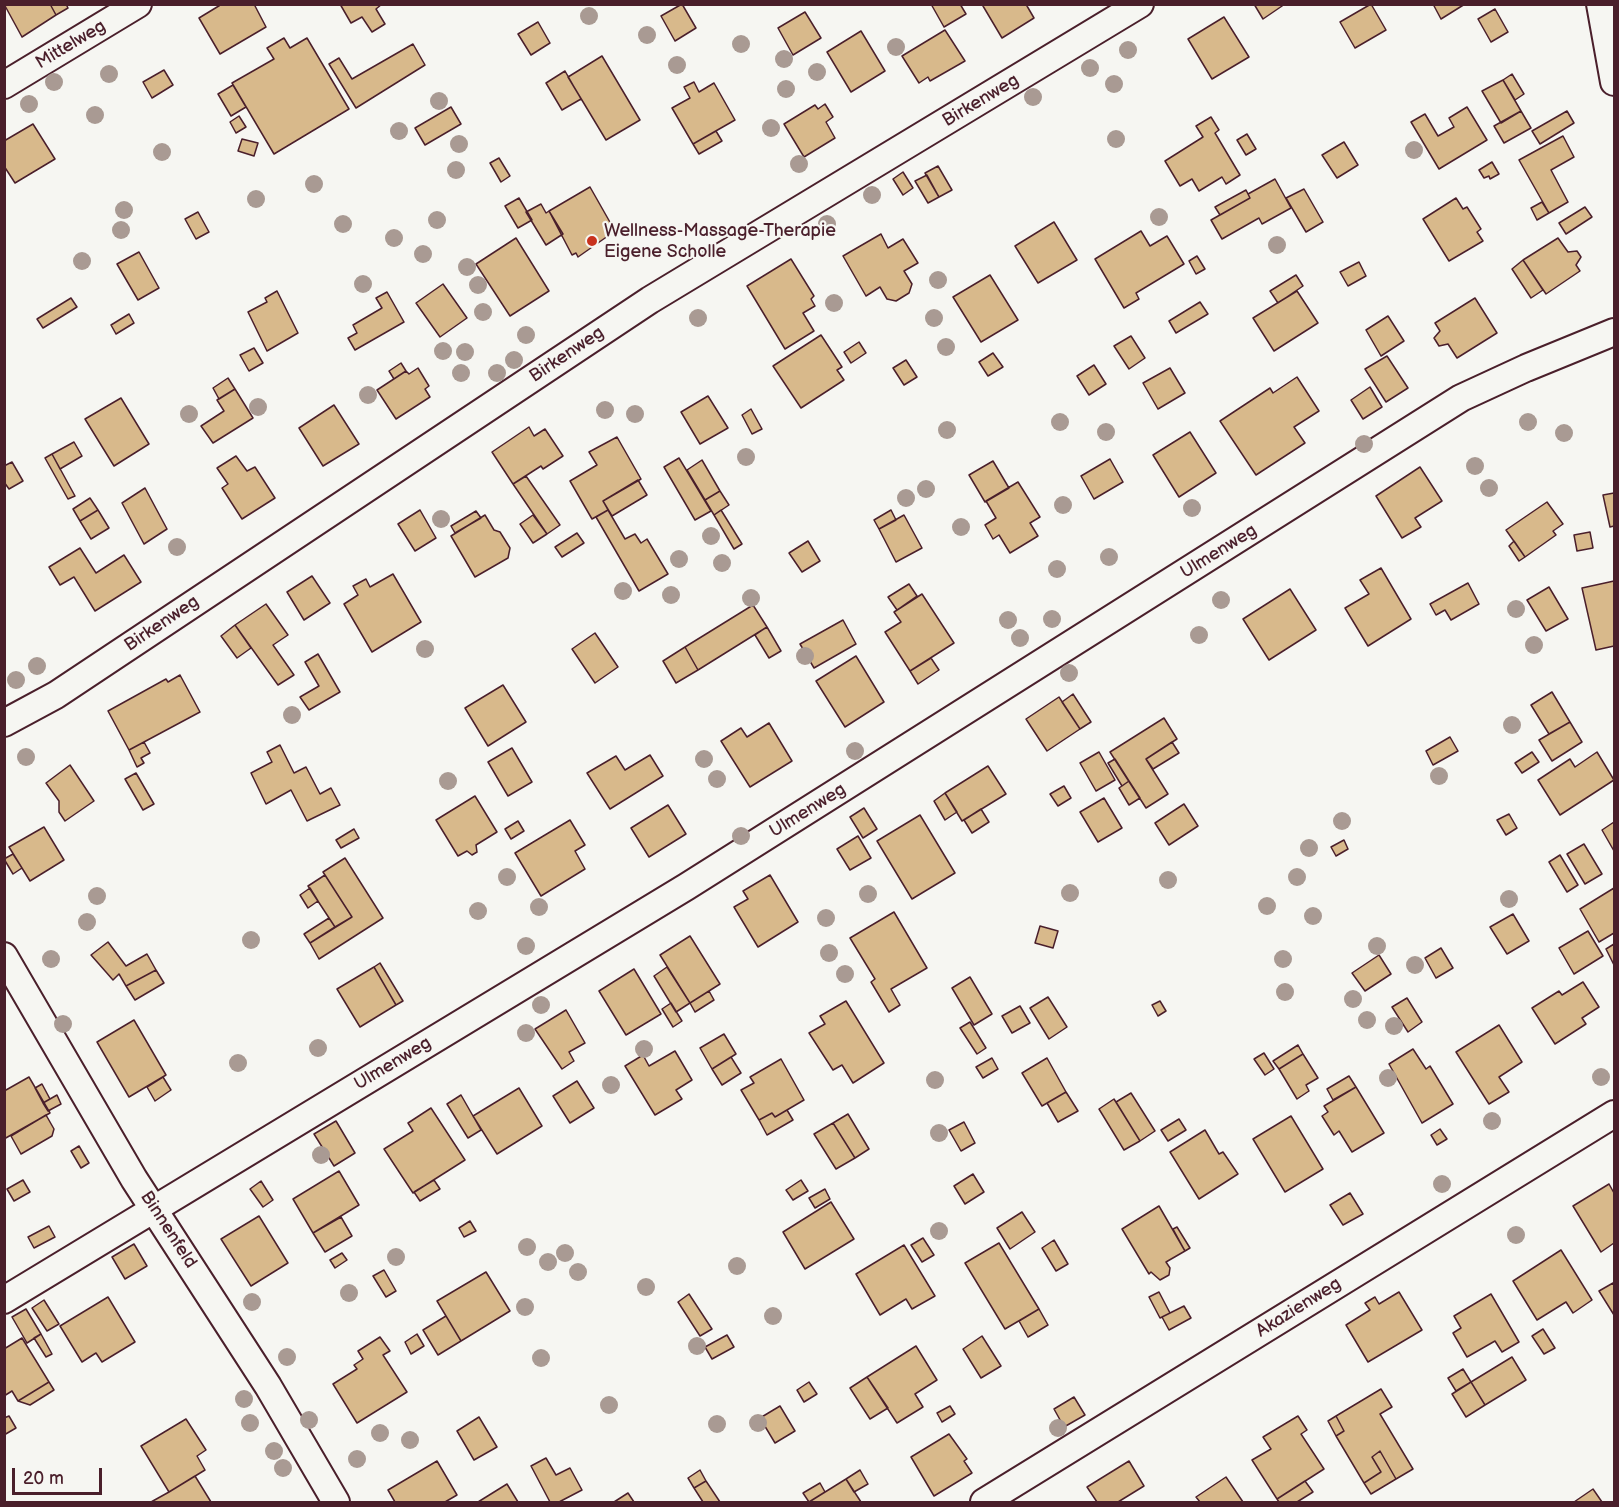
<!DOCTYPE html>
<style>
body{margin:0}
#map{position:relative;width:1619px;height:1507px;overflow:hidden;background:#f6f6f2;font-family:"Balsamiq Sans",sans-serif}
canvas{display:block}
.frame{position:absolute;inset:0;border:6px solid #4a1f2b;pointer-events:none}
.scale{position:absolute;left:12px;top:1468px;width:90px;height:27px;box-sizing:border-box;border:3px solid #4a1f2b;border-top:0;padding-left:8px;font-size:18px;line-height:21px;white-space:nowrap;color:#4a1f2b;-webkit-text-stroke:4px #f6f6f2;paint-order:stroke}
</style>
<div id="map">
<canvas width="1619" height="1507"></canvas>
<div class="frame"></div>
<div class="scale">20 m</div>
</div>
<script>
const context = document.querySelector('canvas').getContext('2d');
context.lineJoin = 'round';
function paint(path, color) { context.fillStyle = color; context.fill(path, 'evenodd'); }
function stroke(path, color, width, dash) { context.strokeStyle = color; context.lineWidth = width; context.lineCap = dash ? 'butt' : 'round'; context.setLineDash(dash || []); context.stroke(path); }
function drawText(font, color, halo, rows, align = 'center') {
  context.font = font + ' "Balsamiq Sans",sans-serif'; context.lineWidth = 4.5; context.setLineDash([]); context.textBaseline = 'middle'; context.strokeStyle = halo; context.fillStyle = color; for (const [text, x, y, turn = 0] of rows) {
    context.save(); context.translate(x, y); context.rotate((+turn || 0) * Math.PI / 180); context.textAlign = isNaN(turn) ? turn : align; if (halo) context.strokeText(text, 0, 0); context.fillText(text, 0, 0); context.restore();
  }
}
const building = new Path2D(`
 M4 4H50L56 15 22 37Z
 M50 4H66L68 8 56 15Z
 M222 4H254L266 27 220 54 199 18Z
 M340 4H382L376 9 385 24 372 32 362 17 351 23Z
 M682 4 696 28 675 41 661 16Z
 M931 4H960L966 14 944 27Z
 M986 4H1030L1027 6 1034 18 1002 38 983 6Z
 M1254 4H1285L1263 19Z
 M1371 4 1386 30 1355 48 1340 22Z
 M1433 4H1465L1441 19Z
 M1495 9 1508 32 1491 42 1478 19Z
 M805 12 821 38 793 55 778 28Z
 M1224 17 1249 57 1212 79 1188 39Z
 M538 22 550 43 531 55 518 34Z
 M945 30 965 61 930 81 928 77 919 83 902 56Z
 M861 31 885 71 851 92 827 52Z
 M284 38 290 48 307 38 349 109 274 154 232 83 274 59 267 48Z
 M413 44 425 65 356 108 329 64 339 58 352 79Z
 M602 56 640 120 606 140 568 77Z
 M164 70 173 85 152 98 143 82Z
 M565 71 581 99 562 110 546 83Z
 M1512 74 1524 94 1515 100 1503 80Z
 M1503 80 1521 111 1501 123 1482 91Z
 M694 82 699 92 714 83 735 120 693 144 672 108 690 98 684 87Z
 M233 85 246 107 231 116 218 94Z
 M825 104 833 117 826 122 835 138 804 157 784 124 815 105 818 109Z
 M451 107 461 124 425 145 415 128Z
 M1467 107 1487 140 1439 169 1411 122 1425 114 1438 136 1454 127 1449 118Z
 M1521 111 1531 128 1504 143 1494 126Z
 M1567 111 1574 123 1540 144 1532 131Z
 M239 116 246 127 236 133 230 122Z
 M1211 117 1219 130 1215 133 1240 175 1226 184 1222 177 1199 191 1192 179 1180 186 1165 161 1203 137 1196 126Z
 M33 124 55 159 15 183 4 166V141Z
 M716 131 722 141 699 154 693 144Z
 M1247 134 1256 149 1246 155 1237 140Z
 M1563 136 1574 157 1551 170 1568 202 1549 213 1519 160Z
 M242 139 258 143 254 156 238 151Z
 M1344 142 1358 165 1337 178 1322 155Z
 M499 158 510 176 501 182 490 163Z
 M1492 162 1499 174 1490 179 1489 176 1484 178 1479 170Z
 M938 166 952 190 939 197 925 173Z
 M903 172 913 188 903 195 893 179Z
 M927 175 939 197 928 203 915 181Z
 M1275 179 1291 208 1262 224 1259 218 1222 239 1211 220 1250 198 1248 194Z
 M590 187 615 231 578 257 576 253 572 255 549 211Z
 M1304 189 1323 222 1306 232 1286 198Z
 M1246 190 1250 198 1220 215 1215 207Z
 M519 198 532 220 518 228 505 206Z
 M1456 198 1463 209 1467 207 1481 229 1477 232 1483 241 1449 261 1423 219Z
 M1542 202 1549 213 1537 220 1531 208Z
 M541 204 546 213 549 211 563 234 546 245 526 212Z
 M1585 207 1592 217 1566 234 1559 223Z
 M198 212 209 232 196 239 185 219Z
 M1054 222 1077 260 1038 283 1015 246Z
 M1141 231 1150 246 1167 236 1184 264 1136 293 1139 299 1124 308 1095 259Z
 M881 234 888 248 903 239 918 263 904 271 912 284 909 293 896 301 887 299 880 287 866 296 843 256Z
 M516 238 549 291 510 316 476 264Z
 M1558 238 1568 252 1577 251 1581 257 1576 265 1580 271 1546 294 1523 260Z
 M139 252 159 288 138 300 117 264Z
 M1197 256 1205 269 1196 274 1189 261Z
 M791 259 814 296 811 299 815 306 803 313 814 331 785 349 747 286Z
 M1523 260 1543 290 1531 298 1512 269Z
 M1359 262 1366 276 1348 286 1340 272Z
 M990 275 1018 320 981 342 953 297Z
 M1296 275 1303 286 1278 303 1270 291Z
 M443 284 467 318 440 337 416 303Z
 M277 291 298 333 267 351 248 312 267 302 265 298Z
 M1297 291 1318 323 1274 351 1253 318Z
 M387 292 404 322 355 350 348 338 357 333 353 325 382 308 376 298Z
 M71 298 77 307 43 328 37 319Z
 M1475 298 1497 333 1457 358 1448 344 1439 346 1434 338 1440 331 1435 323Z
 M1200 302 1208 314 1176 333 1169 321Z
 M129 314 134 323 116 334 111 325Z
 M1388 316 1404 341 1381 356 1366 330Z
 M821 335 842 367 837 370 844 380 801 408 773 366Z
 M1131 336 1145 358 1129 369 1114 346Z
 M859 342 866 353 851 363 844 352Z
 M254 348 263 363 249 371 240 355Z
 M993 353 1003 367 988 376 979 362Z
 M1387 356 1408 388 1386 402 1365 369Z
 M906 360 917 377 904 385 893 368Z
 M401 363 406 371 394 379 389 371Z
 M1094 365 1106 384 1089 395 1077 376Z
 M418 368 429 386 425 389 430 397 396 419 377 390 406 371 409 374Z
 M1170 368 1185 393 1158 409 1143 383Z
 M1297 377 1319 411 1294 427 1305 443 1256 475 1220 421 1270 388 1273 393Z
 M228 378 235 389 219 399 213 388Z
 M1370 387 1382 407 1363 419 1351 400Z
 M235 389 253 418 213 443 201 426 224 411 217 400Z
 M708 396 728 428 700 444 681 412Z
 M121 398 149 444 114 466 85 419Z
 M334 405 359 444 323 466 299 428Z
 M751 409 762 429 752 434 742 415Z
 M529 427 534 436 545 429 563 456 543 469 541 466 513 484 492 452Z
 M1190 432 1216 473 1179 497 1153 455Z
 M617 437 641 479 603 501 608 510 592 519 570 481 597 465 589 452Z
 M74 442 82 456 60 469 52 454Z
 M52 454 75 496 68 499 45 458Z
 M236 456 247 471 255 467 275 498 242 519 222 488 228 484 217 468Z
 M679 458 711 511 695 520 664 467Z
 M1110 459 1123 482 1094 499 1081 476Z
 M702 460 720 491 705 500 687 470Z
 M993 461 1009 488 985 502 969 475Z
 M12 462 23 481 9 489 4 482V466Z
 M1420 467 1442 501 1415 518 1421 527 1402 538 1376 496Z
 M526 476 560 525 547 534 513 484Z
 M638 480 647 495 612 516 603 501Z
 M1018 482 1040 517 1030 523 1038 536 1010 553 999 535 993 539 985 525 996 518 986 501Z
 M145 488 167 529 144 544 122 503Z
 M720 491 729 505 714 515 705 500Z
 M1614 493V526L1610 527 1603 495Z
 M90 498 98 510 80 521 73 509Z
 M1547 502 1563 524 1553 531 1556 535 1525 557 1506 530Z
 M98 510 109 528 91 539 80 521Z
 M420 510 436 538 415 551 398 524Z
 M608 510 625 539 635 534 641 543 647 539 668 574 639 591 596 517Z
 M721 510 742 544 734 549 714 515Z
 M891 510 896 520 879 529 874 520Z
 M476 511 481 518 455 533 451 526Z
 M485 515 494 530 500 532 510 548 508 558 475 577 451 536Z
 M533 515 547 534 533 543 520 524Z
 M904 515 922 548 896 562 879 529Z
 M1590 532 1593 548 1577 551 1574 535Z
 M577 533 584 543 562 557 555 547Z
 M808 541 820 561 802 572 789 553Z
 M1514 541 1525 557 1519 561 1509 546Z
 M80 548 96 573 124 555 141 582 95 611 74 577 60 585 49 567Z
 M1381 568 1411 619 1368 646 1345 608 1369 594 1360 580Z
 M393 574 421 622 372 652 344 604 358 595 353 586 366 579 370 587Z
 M312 576 330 603 304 620 287 592Z
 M1614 581V646L1596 650 1582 588Z
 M1468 583 1479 604 1451 620 1445 610 1436 615 1430 604Z
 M909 584 917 596 897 610 888 597Z
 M1549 587 1568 619 1546 631 1527 600Z
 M1290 589 1316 630 1269 660 1243 619Z
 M922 594 954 643 910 671 885 632 901 622 894 612Z
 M266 604 288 635 273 645 294 675 278 685 235 625Z
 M753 605 767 627 698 670 685 647Z
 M843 620 856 644 814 668 800 644Z
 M235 625 251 648 237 658 221 636Z
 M767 627 781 651 769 658 755 635Z
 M595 633 618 667 595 683 572 649Z
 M685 647 698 670 676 683 663 661Z
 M318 654 340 692 309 710 300 697 319 686 305 662Z
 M856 656 884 702 845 727 816 681Z
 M931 658 939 670 918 684 910 671Z
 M180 675 200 712 129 750 108 711 166 679 168 682Z
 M503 685 526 722 488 746 465 708Z
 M1552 692 1570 722 1549 734 1531 705Z
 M1073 694 1091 722 1080 729 1062 702Z
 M1059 697 1080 729 1047 751 1026 719Z
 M1164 718 1177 739 1146 759 1168 794 1146 808 1110 752Z
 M1570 722 1582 742 1552 761 1539 740Z
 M769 723 792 761 750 787 721 741 741 728 747 737Z
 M1450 737 1458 751 1433 765 1426 751Z
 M144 742 150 753 141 758 144 763 137 767 129 750Z
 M1172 742 1179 753 1153 769 1146 759Z
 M280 745 294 773 306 767 320 794 331 788 340 805 307 821 291 790 266 804 251 773 272 762 267 752Z
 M512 748 532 782 508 796 488 762Z
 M1099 752 1115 780 1096 791 1080 763Z
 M1532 752 1539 762 1522 773 1515 763Z
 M1597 752 1614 780 1560 815 1538 780 1570 759 1575 767Z
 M650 755 663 776 610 809 587 773 616 756 625 770Z
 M1115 759 1129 781 1122 786 1108 763Z
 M70 765 94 801 65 821 59 812V801L46 783Z
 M988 766 1006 794 962 821 945 793Z
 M136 773 154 804 143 810 125 779Z
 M1129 781 1140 798 1129 805 1119 788Z
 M1064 786 1071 798 1058 806 1050 794Z
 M945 793 957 812 945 820 934 801Z
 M475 796 497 832 476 845 477 852 472 855 467 851 458 856 436 820Z
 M1104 798 1122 828 1098 842 1080 812Z
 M1184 804 1198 826 1169 845 1155 823Z
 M668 805 686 834 649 857 631 828Z
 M864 808 877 829 863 838 850 817Z
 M981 809 989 822 972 833 964 820Z
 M1509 814 1517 828 1506 835 1497 820Z
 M920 815 955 873 912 899 877 841Z
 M570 820 585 845 575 851 585 869 541 896 515 853Z
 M518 821 524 831 511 839 505 829Z
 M1614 822V851L1602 830Z
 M44 827 64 860 30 881 9 847Z
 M354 829 359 838 341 848 336 840Z
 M858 836 871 858 850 870 837 849Z
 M1344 840 1348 849 1336 856 1331 847Z
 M1584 844 1602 874 1585 884 1567 854Z
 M13 854 22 868 13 874 4 859Z
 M1560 855 1578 885 1567 892 1549 862Z
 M345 858 383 918 319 959 310 943 352 917 323 872Z
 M325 875 352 917 335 927 308 886Z
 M770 875 798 922 758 947 734 907 748 899 743 891Z
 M310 888 318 901 308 908 300 895Z
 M1614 888V933L1599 942 1580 909Z
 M894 912 927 968 891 989 900 1005 889 1012 871 982 875 979 850 938Z
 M1513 914 1529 941 1507 954 1490 927Z
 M329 918 335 927 310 943 304 934Z
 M1040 926 1058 931 1053 948 1035 943Z
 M1588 931 1603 956 1574 974 1559 948Z
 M690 936 720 984 690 1003 660 955Z
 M108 942 126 966 147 954 156 970 126 986 119 974 113 980 91 955Z
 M1614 944V965L1606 949Z
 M1441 948 1453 968 1436 978 1425 958Z
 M1379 955 1391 974 1365 991 1352 973Z
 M380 963 403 1001 396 1005 374 967Z
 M374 967 396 1005 360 1027 337 989Z
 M667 967 690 1003 676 1012 654 976Z
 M634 969 661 1014 626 1035 599 991Z
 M156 970 164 983 135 1000 126 986Z
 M970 977 992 1014 974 1025 952 988Z
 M1583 982 1599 1007 1582 1018 1586 1024 1555 1044 1532 1008 1559 991 1562 995Z
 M709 991 714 1000 695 1012 690 1003Z
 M1048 997 1067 1027 1049 1039 1030 1008Z
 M1407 998 1422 1022 1408 1032 1392 1007Z
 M846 1001 884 1063 853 1083 842 1065 833 1070 809 1033 825 1024 820 1016Z
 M1160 1001 1166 1011 1158 1016 1152 1005Z
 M671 1003 682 1021 673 1027 662 1009Z
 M1020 1006 1030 1023 1012 1033 1002 1016Z
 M566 1010 585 1043 569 1052 574 1061 562 1069 535 1029Z
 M134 1020 166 1075 129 1097 97 1042Z
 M970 1022 986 1048 977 1054 960 1028Z
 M1499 1025 1522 1062 1499 1077 1509 1092 1489 1104 1456 1052Z
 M724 1034 736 1054 712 1069 700 1048Z
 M1298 1045 1303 1054 1279 1069 1273 1061Z
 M1413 1049 1426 1069 1430 1066 1453 1104 1422 1123 1389 1064Z
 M675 1051 692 1080 676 1090 682 1099 655 1115 625 1066 643 1055 649 1066Z
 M1264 1053 1274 1069 1265 1075 1254 1059Z
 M1303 1054 1318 1078 1306 1085 1309 1091 1297 1099 1279 1069Z
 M731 1057 741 1073 722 1085 712 1069Z
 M992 1058 998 1069 983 1078 976 1067Z
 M1047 1058 1066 1092 1042 1106 1022 1073Z
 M781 1059 804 1100 775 1117 772 1113 759 1120 741 1090 754 1083 750 1077Z
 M1349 1076 1356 1087 1333 1100 1327 1089Z
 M29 1077 50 1113 4 1139V1088L6 1090Z
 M163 1077 171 1090 155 1101 147 1087Z
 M577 1081 594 1108 570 1123 553 1096Z
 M42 1084 50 1099 43 1103 35 1088Z
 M1356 1087 1384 1133 1352 1152 1339 1131 1334 1135 1322 1116 1328 1112 1324 1106Z
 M519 1088 542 1126 497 1154 473 1116Z
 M1066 1092 1078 1111 1058 1122 1047 1103Z
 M1131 1093 1155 1131 1140 1141 1116 1102Z
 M57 1095 61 1104 48 1111 43 1103Z
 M461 1095 481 1130 468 1138 447 1104Z
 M1114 1099 1140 1141 1124 1150 1099 1109Z
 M431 1108 465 1160 413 1193 384 1149 413 1131 408 1123Z
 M787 1110 793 1120 767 1135 759 1120 772 1113 775 1117Z
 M848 1114 869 1149 855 1158 833 1123Z
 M46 1115 54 1129 52 1136 21 1154 11 1136Z
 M1291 1116 1323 1169 1285 1192 1253 1139Z
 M1179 1119 1186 1130 1168 1141 1161 1130Z
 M336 1121 355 1153 334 1166 314 1134Z
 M964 1122 975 1143 961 1151 949 1130Z
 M833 1123 855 1158 836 1169 814 1134Z
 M1440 1129 1447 1139 1437 1145 1431 1135Z
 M1205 1130 1219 1154 1223 1152 1238 1174 1199 1199 1170 1152Z
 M79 1146 89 1163 81 1168 71 1151Z
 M339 1171 359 1205 313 1233 293 1199Z
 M973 1174 984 1192 965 1204 954 1186Z
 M23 1180 30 1192 14 1201 7 1189Z
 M434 1180 440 1189 420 1201 414 1192Z
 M801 1180 808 1191 793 1200 786 1190Z
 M261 1181 273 1200 263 1207 250 1189Z
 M1609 1184 1614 1193V1243L1601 1252 1573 1206Z
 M825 1189 830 1199 815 1208 809 1198Z
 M1350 1193 1363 1214 1343 1225 1330 1205Z
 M831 1202 854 1239 805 1269 783 1232Z
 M1159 1206 1185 1251 1166 1262 1170 1268 1169 1275 1160 1280 1151 1272 1149 1274 1122 1229Z
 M1022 1212 1035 1232 1010 1249 997 1228Z
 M259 1216 288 1263 251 1286 221 1239Z
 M341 1217 352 1236 325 1252 313 1233Z
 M470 1221 476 1231 464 1237 459 1228Z
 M49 1226 55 1237 34 1248 28 1237Z
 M1177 1227 1190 1248 1185 1251 1173 1229Z
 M923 1238 934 1255 922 1262 911 1245Z
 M1054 1240 1068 1264 1056 1271 1042 1248Z
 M999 1243 1039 1309 1005 1329 965 1263Z
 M134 1244 147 1266 125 1279 112 1257Z
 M904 1245 935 1296 912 1309 906 1299 880 1315 856 1274Z
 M1561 1250 1592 1300 1573 1313 1566 1302 1537 1320 1513 1281Z
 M342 1253 347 1260 335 1268 330 1260Z
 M384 1270 396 1291 386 1297 373 1276Z
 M486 1272 510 1311 461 1341 437 1301Z
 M1613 1283 1614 1286V1315L1599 1291Z
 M1159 1292 1170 1313 1160 1318 1149 1297Z
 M1399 1292 1422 1330 1368 1362 1346 1325 1370 1310 1365 1303 1375 1297 1379 1304Z
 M689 1294 712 1329 700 1336 678 1302Z
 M1491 1294 1519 1342 1502 1352 1495 1341 1467 1357 1453 1333 1461 1328 1454 1316Z
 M108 1297 135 1342 102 1362 96 1353 82 1362 60 1326Z
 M44 1300 59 1324 47 1331 32 1308Z
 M1184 1306 1191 1318 1169 1330 1162 1317Z
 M26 1309 41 1334 27 1343 12 1317Z
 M1039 1309 1048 1325 1028 1337 1019 1321Z
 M446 1316 461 1341 438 1355 423 1330Z
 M1543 1329 1555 1348 1544 1354 1532 1336Z
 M41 1334 52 1354 46 1357 34 1338Z
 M417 1334 424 1346 411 1354 405 1342Z
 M727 1335 734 1347 712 1359 705 1347Z
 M982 1336 1001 1366 981 1378 963 1349Z
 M380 1337 390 1351 383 1355 407 1392 357 1423 333 1384 357 1369 354 1365 363 1359 358 1351Z
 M22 1338 49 1382 18 1401 12 1391 4 1396V1349Z
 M916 1346 937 1380 915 1394 923 1407 897 1423 867 1377Z
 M1512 1357 1526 1380 1485 1405 1471 1382Z
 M1463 1369 1471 1382 1456 1391 1448 1378Z
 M867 1377 888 1408 870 1419 850 1388Z
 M49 1382 54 1390 30 1405 18 1401Z
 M809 1382 817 1394 804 1402 797 1390Z
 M1471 1382 1485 1405 1466 1417 1452 1394Z
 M1381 1389 1392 1407 1380 1414 1413 1469 1396 1479 1380 1451 1372 1457 1381 1472 1364 1483 1336 1436 1344 1431 1336 1416Z
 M1074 1397 1085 1415 1064 1427 1054 1409Z
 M780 1406 795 1431 775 1443 760 1418Z
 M950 1406 955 1414 942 1422 937 1413Z
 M9 1416 16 1428 4 1435V1418Z
 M1298 1416 1307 1430 1301 1434 1324 1469 1277 1499 1252 1460 1271 1449 1263 1437Z
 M1336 1416 1344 1431 1336 1436 1328 1421Z
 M479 1417 497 1447 474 1460 457 1431Z
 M186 1419 206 1450 197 1456 205 1470 169 1492 141 1446Z
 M949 1434 967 1459 964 1461 972 1473 934 1496 911 1457Z
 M1380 1451 1396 1479 1371 1494 1364 1483 1381 1472 1372 1457Z
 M546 1458 556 1475 570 1468 582 1490 559 1502H550L531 1466Z
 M437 1461 457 1495 445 1502H395L388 1490Z
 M1129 1461 1144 1486 1118 1502H1097L1087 1487Z
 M700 1470 706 1481 694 1488 688 1478Z
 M860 1470 868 1484 854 1492 846 1479Z
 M195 1476 211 1502H151L169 1492Z
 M1226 1477 1243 1502H1200L1196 1497Z
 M846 1479 861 1502H808H809Z
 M706 1481 720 1502H703L694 1488Z
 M1305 1481 1313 1492 1297 1502H1279L1277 1499Z
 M820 1483 825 1492 809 1502 803 1493Z
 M507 1484 518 1502H478Z
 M1593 1489 1602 1502H1574Z
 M628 1493 634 1502H614Z`);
const minor = new Path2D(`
 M1600 4 1614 82
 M4 85 138 4
 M4 723 56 695 650 300 1140 4
 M4 956 134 1179 268 1386 336 1502
 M4 1300 686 887 1461 398 1526 368 1614 332
 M984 1502 1614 1114`);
const trees = [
 [589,16],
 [647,35],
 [741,44],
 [896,47],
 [1128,50],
 [784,59],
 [677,65],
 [1090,68],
 [817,72],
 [109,74],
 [54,82],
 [1114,84],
 [786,89],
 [1033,97],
 [439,101],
 [29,104],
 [95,115],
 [771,128],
 [399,131],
 [1116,139],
 [459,144],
 [1414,150],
 [162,152],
 [799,164],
 [456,170],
 [314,184],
 [872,195],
 [256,199],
 [124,210],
 [1159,217],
 [437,220],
 [343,224],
 [827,224],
 [121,230],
 [394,238],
 [1277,245],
 [423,254],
 [82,261],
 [467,267],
 [938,280],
 [363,284],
 [478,285],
 [834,303],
 [483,312],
 [698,318],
 [934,318],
 [526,335],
 [946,347],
 [443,351],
 [465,352],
 [514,360],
 [461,373],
 [497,373],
 [368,395],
 [258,407],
 [605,410],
 [189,414],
 [635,414],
 [1060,422],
 [1528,422],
 [947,430],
 [1106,432],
 [1564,433],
 [1364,444],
 [746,457],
 [1475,466],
 [1489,488],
 [926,489],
 [906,498],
 [1063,505],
 [1192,508],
 [441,519],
 [961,527],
 [711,536],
 [177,547],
 [1109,557],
 [679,559],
 [722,563],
 [1057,569],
 [623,591],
 [671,595],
 [751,598],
 [1221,600],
 [1516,609],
 [1052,619],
 [1008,620],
 [1199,635],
 [1020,638],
 [1534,645],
 [425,649],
 [805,656],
 [37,666],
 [1069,673],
 [16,680],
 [292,715],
 [1512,725],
 [855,751],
 [26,757],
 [704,759],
 [1439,776],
 [717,779],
 [448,781],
 [1342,821],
 [741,836],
 [1309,848],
 [507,877],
 [1297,877],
 [1168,880],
 [1070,893],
 [868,894],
 [97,896],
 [1509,899],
 [1267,906],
 [539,907],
 [478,911],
 [1313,916],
 [826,918],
 [87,922],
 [251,940],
 [526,946],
 [1377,946],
 [829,953],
 [51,959],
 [1283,959],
 [1415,965],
 [845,974],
 [1285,992],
 [1353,999],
 [541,1005],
 [1367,1020],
 [63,1024],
 [1394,1026],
 [526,1033],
 [318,1048],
 [644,1049],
 [238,1063],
 [1601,1077],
 [1388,1078],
 [935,1080],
 [611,1085],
 [1492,1121],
 [939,1133],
 [321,1155],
 [1442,1184],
 [939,1231],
 [1516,1235],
 [527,1247],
 [565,1253],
 [396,1257],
 [548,1262],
 [737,1266],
 [578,1272],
 [646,1287],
 [349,1293],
 [252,1302],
 [525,1307],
 [773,1316],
 [697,1346],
 [287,1357],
 [541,1358],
 [244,1399],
 [609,1405],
 [309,1420],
 [250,1423],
 [758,1423],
 [717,1424],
 [1058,1428],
 [380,1433],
 [410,1440],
 [274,1451],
 [357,1459],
 [283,1468]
];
const markers = [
 [592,241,6,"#c8321e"]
];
const streetNames = [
 ["Mittelweg",71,45,-31],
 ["Birkenweg",981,101,-31],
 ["Birkenweg",567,355,-34],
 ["Ulmenweg",1219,552,-32],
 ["Birkenweg",162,624,-34],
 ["Ulmenweg",808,811,-32],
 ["Ulmenweg",393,1064,-31],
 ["Binnenfeld",168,1230,57],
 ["Akazienweg",1299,1308,-32]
];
const poiNames = [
 ["Wellness-Massage-Therapie",604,231],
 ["Eigene Scholle",604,252]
];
paint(building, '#d8b98b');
stroke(building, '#4a1f2b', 1.5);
stroke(minor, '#4a1f2b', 30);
stroke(minor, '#f6f6f2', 26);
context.fillStyle = '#a99a93';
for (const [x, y] of trees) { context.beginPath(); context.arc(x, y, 9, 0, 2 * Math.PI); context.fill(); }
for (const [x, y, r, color] of markers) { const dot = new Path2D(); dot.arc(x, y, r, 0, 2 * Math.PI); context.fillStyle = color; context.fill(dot); stroke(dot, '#f6f6f2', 2); }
drawText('18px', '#4a1f2b', '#f6f6f2', streetNames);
drawText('18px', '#4a1f2b', '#f6f6f2', poiNames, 'left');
</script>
